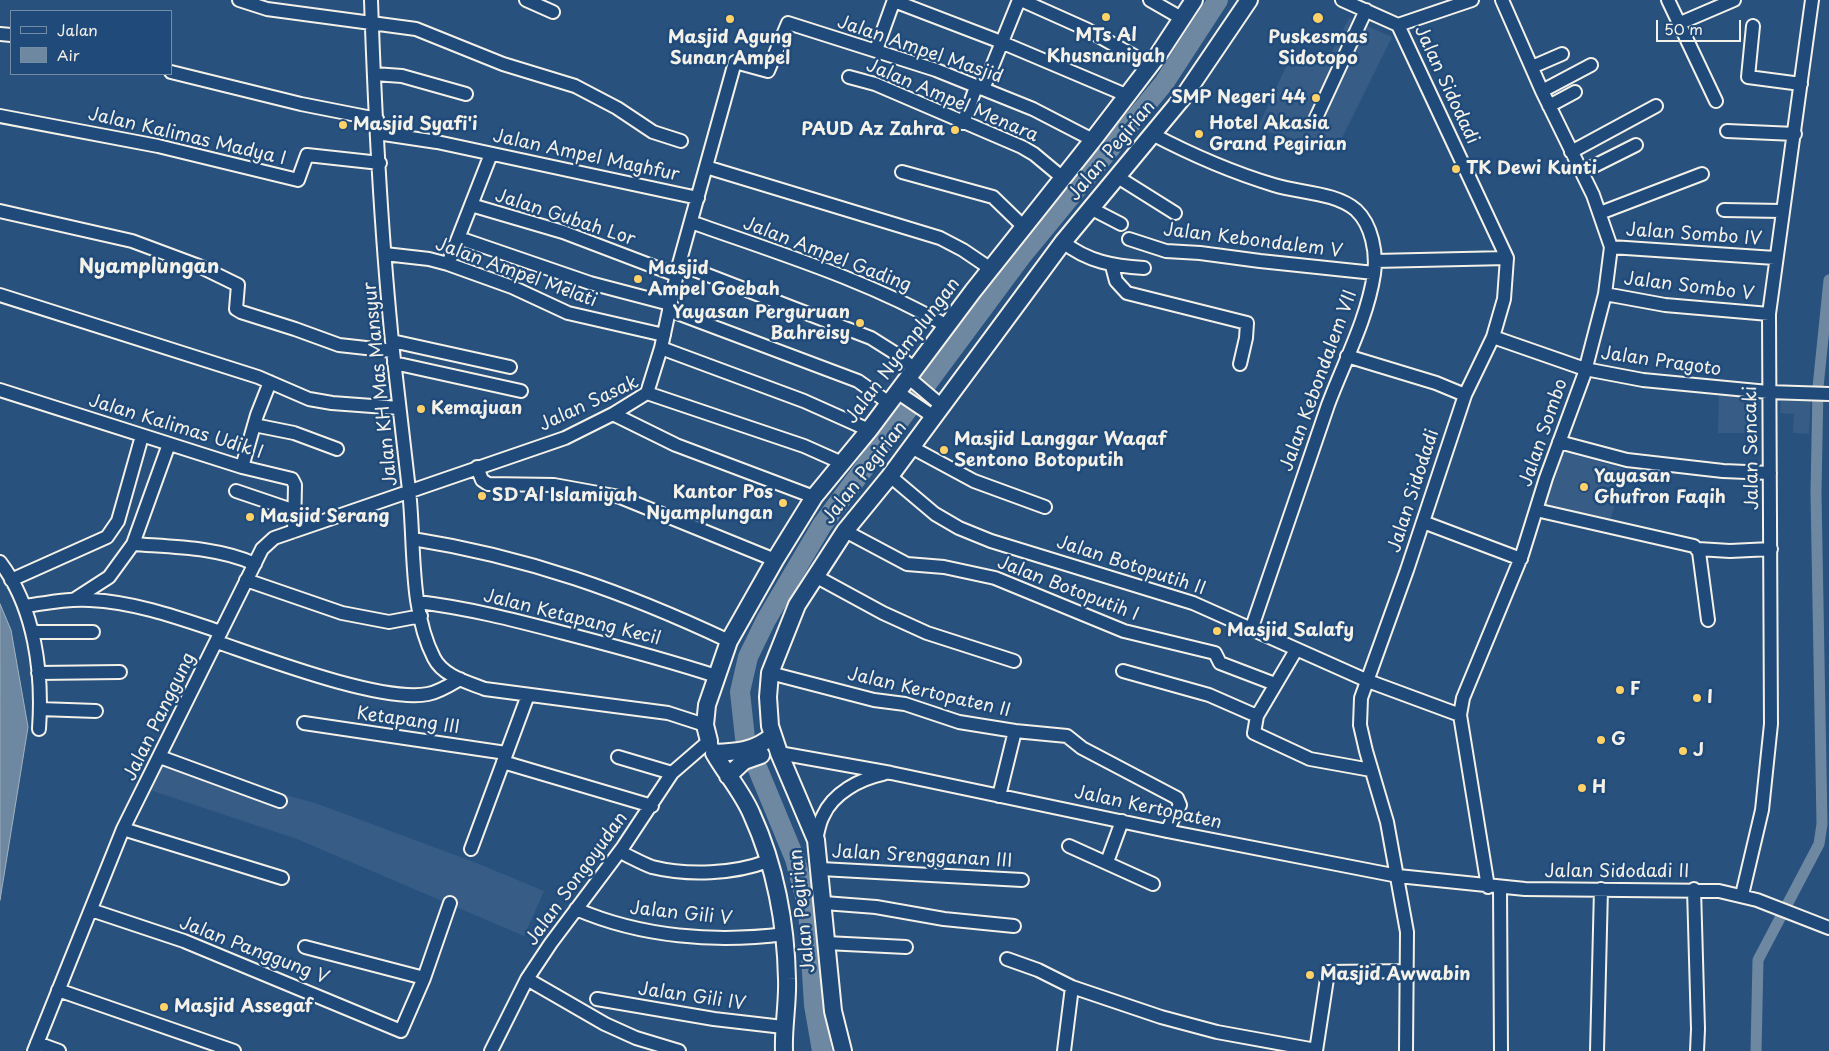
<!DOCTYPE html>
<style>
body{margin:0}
#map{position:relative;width:1829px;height:1051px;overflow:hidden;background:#28517e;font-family:"Playpen Sans",sans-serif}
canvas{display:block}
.legend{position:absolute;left:10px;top:10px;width:162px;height:65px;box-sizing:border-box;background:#1f4a7a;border:1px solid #748da6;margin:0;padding:6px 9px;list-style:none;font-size:15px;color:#f4f1e8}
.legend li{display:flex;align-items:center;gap:10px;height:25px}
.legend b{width:25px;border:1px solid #748da6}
.scale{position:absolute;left:1656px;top:20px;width:85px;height:22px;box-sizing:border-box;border:2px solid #f4f1e8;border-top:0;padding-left:6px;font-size:15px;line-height:18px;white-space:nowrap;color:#f4f1e8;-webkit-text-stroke:4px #1f4a7a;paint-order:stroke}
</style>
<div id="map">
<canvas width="1829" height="1051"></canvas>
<ul class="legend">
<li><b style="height:6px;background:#1f4a7a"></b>Jalan</li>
<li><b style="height:14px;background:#6e88a2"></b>Air</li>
</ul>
<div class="scale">50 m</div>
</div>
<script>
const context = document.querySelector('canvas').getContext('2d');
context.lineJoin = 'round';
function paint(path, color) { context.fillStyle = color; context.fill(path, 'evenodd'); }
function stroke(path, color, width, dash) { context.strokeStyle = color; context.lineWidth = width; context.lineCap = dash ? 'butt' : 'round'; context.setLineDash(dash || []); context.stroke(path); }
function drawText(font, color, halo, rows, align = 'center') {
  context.font = font + ' "Playpen Sans",sans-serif'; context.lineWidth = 5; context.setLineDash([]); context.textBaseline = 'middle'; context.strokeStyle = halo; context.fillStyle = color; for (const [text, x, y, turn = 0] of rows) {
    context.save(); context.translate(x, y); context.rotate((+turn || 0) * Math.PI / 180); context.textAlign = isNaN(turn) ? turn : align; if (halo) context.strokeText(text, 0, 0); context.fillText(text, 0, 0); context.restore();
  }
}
const built = new Path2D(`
 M1349 18 1392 37 1336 150 1257 129 1292 54 1324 67Z
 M1719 393 1750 394 1749 433H1718Z
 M1781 397H1811L1809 434 1793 433 1794 414 1780 413Z
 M1561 451 1625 469 1609 524 1543 505Z
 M163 761 315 803 474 862 544 891 524 936 297 839 150 790Z`);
const water = new Path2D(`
 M0 604 11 630 28 727 0 900Z`);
const canal = new Path2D(`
 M1756 1051 1758 960 1819 844 1822 824 1816 493 1818 387 1829 280`);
const river = new Path2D(`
 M822 1051 814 1005 808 908 795 859 745 738 740 692 748 657 766 620 822 525 1020 258 1164 83 1218 0`);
const minor = new Path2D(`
 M239 0 267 9 416 29 503 64 575 86 617 108 653 132 681 141
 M371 0C375 117 381 235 393 351 398 398 404 444 409 490 415 543 409 610 434 658 443 676 467 682 485 689L668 713 705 725
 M526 0 553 12
 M1021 0 1086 29 1150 65
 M1150 0 1183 19
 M1342 0 1398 25 1507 258 1504 299 1493 337 1465 395 1407 570 1361 698 1360 725 1366 751 1387 822 1407 932 1406 1051
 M1668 0 1716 101
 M894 1 996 40 1126 95
 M1678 24 1734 0
 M1398 25 1472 0
 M1753 26 1748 77 1801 84
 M0 34 11 35
 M876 50 894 0
 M1532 67 1562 54
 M171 72 301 104 377 119
 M374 74 402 76 466 94
 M849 77 875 84 1022 147 1034 154 1064 179
 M983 89 1019 0
 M1542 91 1591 65
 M1549 106 1575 92
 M0 116 158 146 298 180 307 155 380 163
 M1315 120 1366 10
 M963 123 976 87
 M1727 131 1795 134
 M377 133 437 142 698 198
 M1152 134C1192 155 1231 172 1274 185 1299 193 1335 192 1356 210 1372 225 1377 253 1374 274 1367 320 1344 362 1328 405 1302 480 1276 555 1251 630
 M1571 152 1656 106
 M706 167 940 238 963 250 991 269
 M902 172 993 197 1025 228
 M1582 172 1636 145
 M1116 176 1175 213
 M471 205 563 232 676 275
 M1090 208 1121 224
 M1724 210 1782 211
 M0 211 132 241 199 266 238 285 236 309 241 312 295 329 339 345 393 351
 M1600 213 1702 174
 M691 222C778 253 867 280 947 326
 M459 238 590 283 670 304
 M1129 239 1166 251 1200 253 1260 261 1374 273
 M1063 242C1088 262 1114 266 1144 268
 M1611 247 1775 258
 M385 254 429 259 448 264 512 287 568 313 664 335
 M1375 261 1507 258
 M448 264 491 154
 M679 264 871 338 898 355 915 370
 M1112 266 1116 281 1127 293 1247 323 1246 338 1240 364
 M1605 294 1665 305 1769 314
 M0 295 258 377 309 399 332 403 399 408
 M669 310 858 381 889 403
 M1493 337 1585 369 1643 380 1768 392 1829 394
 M392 341 510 367
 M661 348 804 401 869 430
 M1347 356 1436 383 1465 395
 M394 363 521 391
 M909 378 942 406
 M0 390 242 467 292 479 295 485 294 531
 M897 392 934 417
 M647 393 661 348 679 264 735 62 768 71 788 23 936 70 1033 109 1093 140
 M613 414 676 445 814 497
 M254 425 294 433 337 449
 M1559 442 1627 460 1723 471 1770 473
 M911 447 974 481 1045 507
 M242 467 257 415 270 382
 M477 467 482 480 488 484 554 485 620 497 775 560
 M890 476 935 514 959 528 991 541 1193 603 1368 681 1460 715
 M236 491 295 511
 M1536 510 1694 546 1699 552 1708 620
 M1423 522 1521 559
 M845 531 907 564 944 567 995 578 1124 631 1215 653 1220 663 1275 684
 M413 539C527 557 625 592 729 641
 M133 544C172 547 218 547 255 564
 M1698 549 1730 551 1771 549
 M0 562C35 608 43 673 39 729
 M815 576 883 613 927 633 1014 661
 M11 580 107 537 118 521 142 436
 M246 580 342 613 389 622 421 616
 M75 599 109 577 133 544 169 444
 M418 602C469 608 518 621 568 634 618 647 667 660 716 676
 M25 606C46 603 69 598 90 600 135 602 179 618 221 632
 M32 632H93
 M217 642C264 658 382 703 428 694 439 692 450 685 460 679
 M1296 650 1257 716 1254 733 1310 759 1371 770
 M1123 671 1209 695 1257 716
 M38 673 120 672
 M770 673 874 700 905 704 959 722 1015 731 999 796
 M40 709 96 711
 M304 723 506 753
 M1015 731 1067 736 1082 748 1177 798 1180 805 1167 831
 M779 753 891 773 1167 831 1398 876 1525 889 1719 891 1757 900 1829 928
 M160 757 280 801
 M618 757 672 773
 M503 762 652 806
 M123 829 282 878
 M816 840C818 832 819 823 823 816 833 793 860 779 883 774
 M1069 846 1153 884
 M471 849 528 695
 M620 852C631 857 641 863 652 867 688 876 734 874 768 861
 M1107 862 1122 821
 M821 869 1022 880
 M1488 887 1460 715 1463 698 1522 555 1546 478 1584 375 1605 294 1611 247 1593 195 1542 91 1502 0
 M1500 888 1501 1051
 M1694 889 1698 1029 1697 1051
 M1742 895 1762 810 1771 724 1769 314 1812 0
 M824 903 876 907 944 919 1014 926
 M576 909C641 937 715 943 785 934
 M91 910 184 941 401 1031 424 978 450 903
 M826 943 906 947
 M305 947 424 978
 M1007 959 1038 970 1072 987 1161 1017 1217 1032 1316 1050
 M527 979 605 1024 636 1038 679 1051
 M58 990 234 1051
 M597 999 714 1019 783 1027
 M37 1043 59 1051
 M34 1051 123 829 262 549 274 538 565 438 613 414 647 393 804 446 840 462
 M491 1051 527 979 551 943 623 847 672 773 709 741 713 749
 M1064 1051 1072 987
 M1316 1051 1328 972 1407 971
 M1597 1051 1601 889`);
const major = new Path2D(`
 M772 736C755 751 737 752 714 753 726 774 743 793 752 815 775 865 786 924 787 979 788 1003 783 1027 784 1051
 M709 741 705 725 707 705 729 641 775 560 814 497 869 430 973 291 1093 140 1158 55 1194 0
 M728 776 744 761 761 755
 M843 1051 833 1011 816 840 779 753 770 726 768 697 770 673 797 605 845 531 890 476 1063 242 1184 96 1249 0`);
const markers = [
 [1106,17,5,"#ffd166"],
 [1318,18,6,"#ffd166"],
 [730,19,5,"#ffd166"],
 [1316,98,5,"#ffd166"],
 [343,125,5,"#ffd166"],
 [955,130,5,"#ffd166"],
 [1199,134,5,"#ffd166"],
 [1456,169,5,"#ffd166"],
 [638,279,5,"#ffd166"],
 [860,323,5,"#ffd166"],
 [421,409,5,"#ffd166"],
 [944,450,5,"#ffd166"],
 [1584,487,5,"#ffd166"],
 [482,496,5,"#ffd166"],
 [783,503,5,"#ffd166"],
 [250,517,5,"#ffd166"],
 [1217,631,5,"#ffd166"],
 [1620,690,5,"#ffd166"],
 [1697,698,5,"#ffd166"],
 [1601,740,5,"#ffd166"],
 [1683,751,5,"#ffd166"],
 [1582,788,5,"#ffd166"],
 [1310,975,5,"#ffd166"],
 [164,1007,5,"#ffd166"]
];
const poiNames = [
 ["MTs Al",1106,36,"center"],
 ["Khusnaniyah",1106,57,"center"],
 ["Masjid Agung",730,38,"center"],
 ["Sunan Ampel",730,59,"center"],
 ["Puskesmas",1318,38,"center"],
 ["Sidotopo",1318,59,"center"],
 ["SMP Negeri 44",1306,98,"right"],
 ["Hotel Akasia",1209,124],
 ["Grand Pegirian",1209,145],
 ["Masjid Syafi'i",353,125],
 ["PAUD Az Zahra",945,130,"right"],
 ["TK Dewi Kunti",1466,169],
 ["Masjid",648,269],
 ["Ampel Goebah",648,290],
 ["Yayasan Perguruan",850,313,"right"],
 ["Bahreisy",850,334,"right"],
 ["Kemajuan",431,409],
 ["Masjid Langgar Waqaf",954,440],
 ["Sentono Botoputih",954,461],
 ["Yayasan",1594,477],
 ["Ghufron Faqih",1594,498],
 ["Kantor Pos",773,493,"right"],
 ["Nyamplungan",773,514,"right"],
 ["SD Al Islamiyah",492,496],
 ["Masjid Serang",260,517],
 ["Masjid Salafy",1227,631],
 ["F",1630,690],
 ["I",1707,698],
 ["G",1611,740],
 ["J",1693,751],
 ["H",1592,788],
 ["Masjid Awwabin",1320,975],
 ["Masjid Assegaf",174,1007]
];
const streetNames = [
 ["Jalan Ampel Masjid",920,50,19],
 ["Jalan Sidodadi",1446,85,65],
 ["Jalan Ampel Menara",952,101,23],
 ["Jalan Kalimas Madya I",187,137,13],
 ["Jalan Pegirian",1112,151,-50],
 ["Jalan Ampel Maghfur",586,156,12],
 ["Jalan Gubah Lor",565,218,18],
 ["Jalan Sombo IV",1694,235,4],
 ["Jalan Kebondalem V",1253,241,7],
 ["Jalan Ampel Gading",827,255,21],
 ["Jalan Ampel Melati",516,273,20],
 ["Jalan Sombo V",1689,287,7],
 ["Jalan Nyamplungan",903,351,-53],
 ["Jalan Pragoto",1661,362,8],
 ["Jalan Kebondalem VII",1319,381,-70],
 ["Jalan KH Mas Mansyur",381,384,-96],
 ["Jalan Sasak",589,404,-25],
 ["Jalan Kalimas Udik I",176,427,17],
 ["Jalan Sombo",1544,433,-71],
 ["Jalan Sencaki",1752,448,-91],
 ["Jalan Pegirian",865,473,-52],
 ["Jalan Sidodadi",1414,491,-72],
 ["Jalan Botoputih II",1131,566,18],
 ["Jalan Botoputih I",1068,589,21],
 ["Jalan Ketapang Kecil",572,618,14],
 ["Jalan Kertopaten II",929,693,13],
 ["Jalan Panggung",160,717,-64],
 ["Ketapang III",408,721,8],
 ["Jalan Kertopaten",1148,808,12],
 ["Jalan Srengganan III",922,857,3],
 ["Jalan Sidodadi II",1617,872],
 ["Jalan Songoyudan",577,879,-54],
 ["Jalan Pegirian",803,911,-96],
 ["Jalan Gili V",681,914,6],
 ["Jalan Panggung V",254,951,21],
 ["Jalan Gili IV",692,997,8]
];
const quarterNames = [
 ["Nyamplungan",149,267]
];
paint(built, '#375d86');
paint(water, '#6e88a2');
stroke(water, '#a4b2be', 1);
stroke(canal, '#6e88a2', 11);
stroke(river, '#6e88a2', 20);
stroke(minor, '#f4f1e8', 16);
stroke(major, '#f4f1e8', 20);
stroke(minor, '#1f4a7a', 12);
stroke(major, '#1f4a7a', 16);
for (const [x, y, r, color] of markers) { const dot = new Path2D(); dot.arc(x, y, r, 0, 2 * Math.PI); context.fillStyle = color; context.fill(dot); stroke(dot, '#1f4a7a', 2); }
drawText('bold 18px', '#f4f1e8', '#1f4a7a', poiNames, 'left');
drawText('18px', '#f4f1e8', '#1f4a7a', streetNames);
drawText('bold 20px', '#f4f1e8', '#1f4a7a', quarterNames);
</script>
